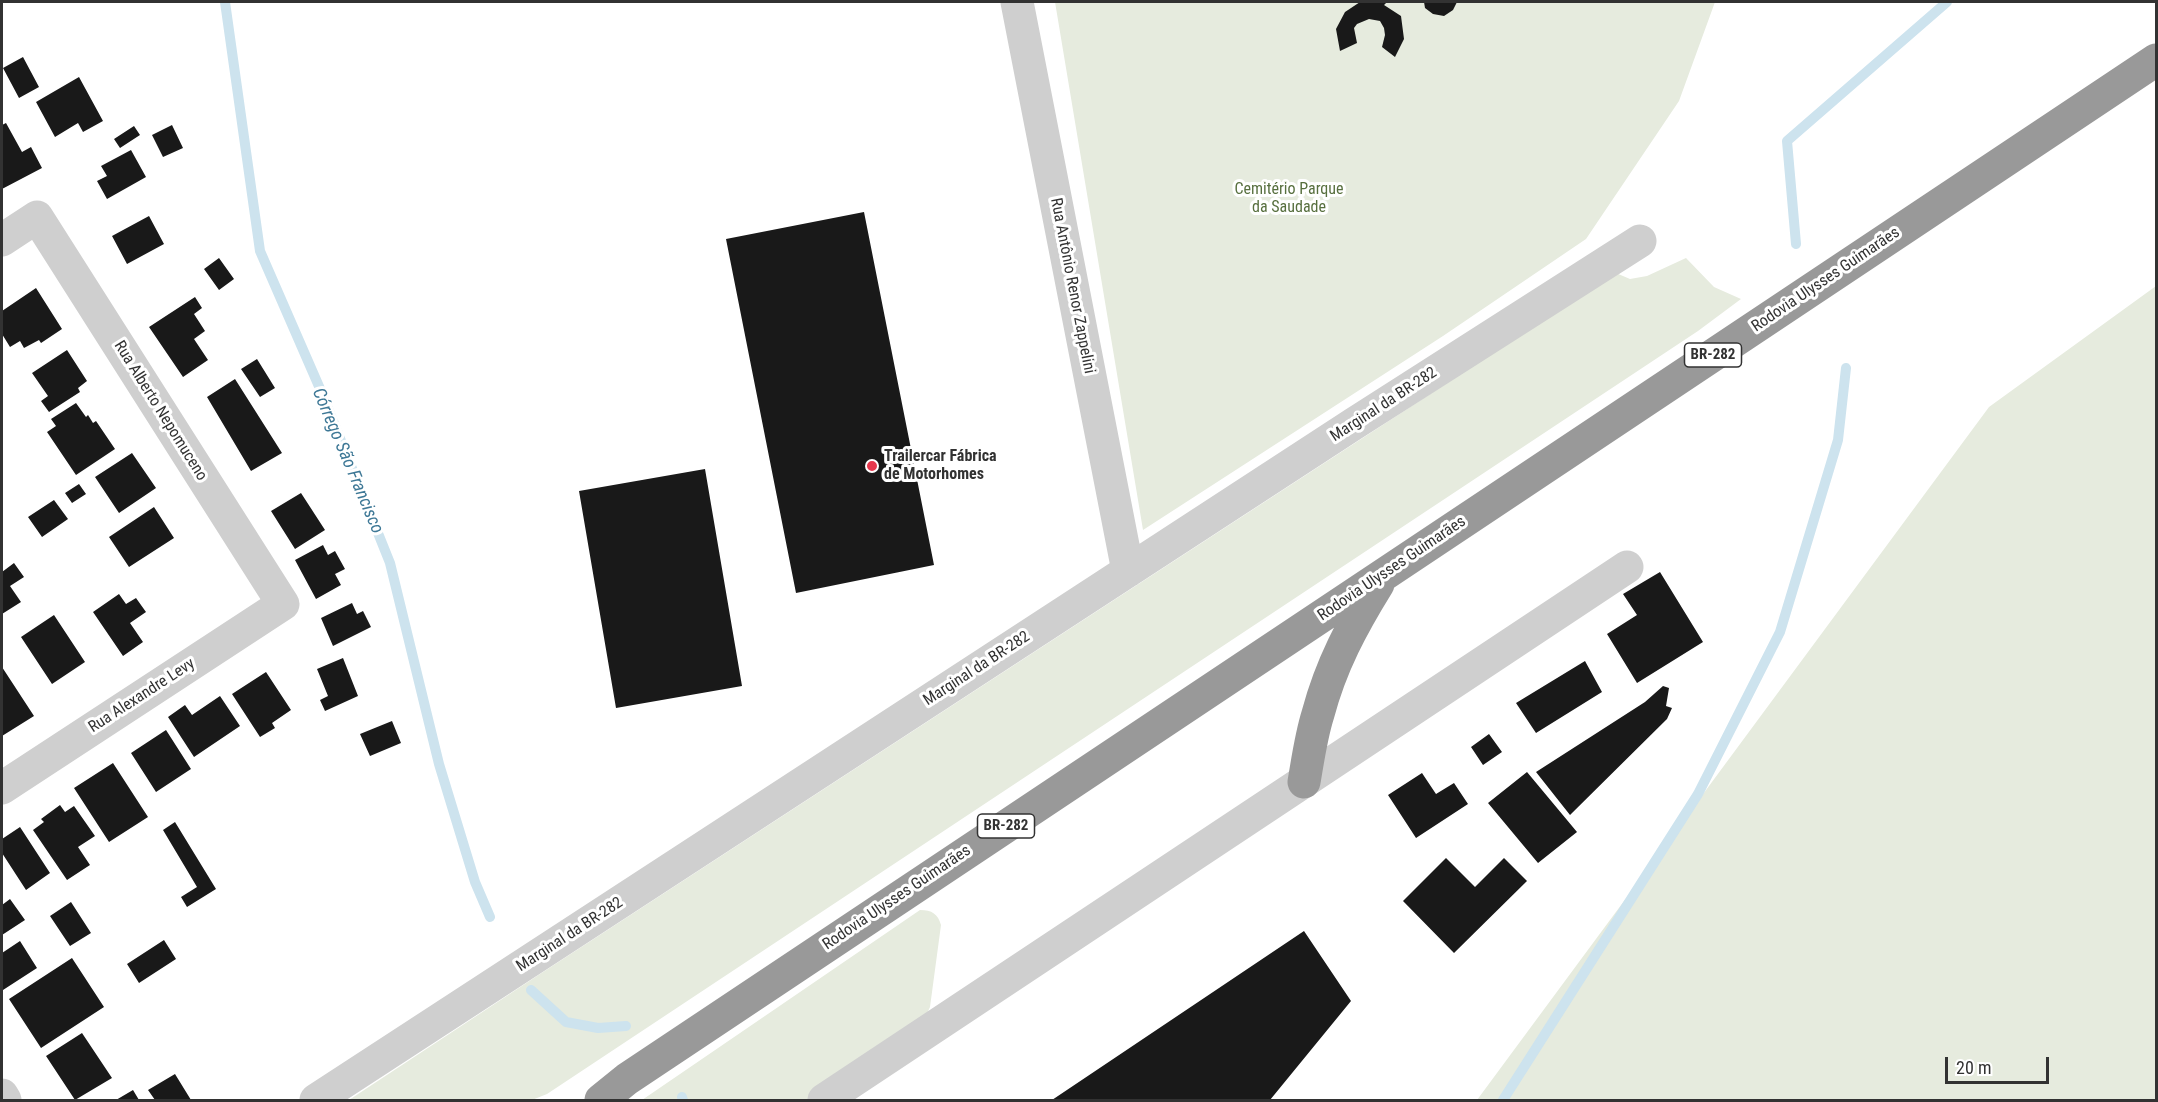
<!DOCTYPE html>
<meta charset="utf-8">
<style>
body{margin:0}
#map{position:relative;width:2158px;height:1102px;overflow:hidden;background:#fff;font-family:"Roboto Condensed",sans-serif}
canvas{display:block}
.frame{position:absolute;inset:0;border:3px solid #323232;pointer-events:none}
.scale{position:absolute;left:1945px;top:1057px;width:104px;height:27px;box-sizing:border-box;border:3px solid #323232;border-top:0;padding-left:8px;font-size:18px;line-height:21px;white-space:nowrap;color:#323232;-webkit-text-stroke:4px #fff;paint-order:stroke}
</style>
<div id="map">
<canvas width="2158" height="1102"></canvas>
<div class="frame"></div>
<div class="scale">20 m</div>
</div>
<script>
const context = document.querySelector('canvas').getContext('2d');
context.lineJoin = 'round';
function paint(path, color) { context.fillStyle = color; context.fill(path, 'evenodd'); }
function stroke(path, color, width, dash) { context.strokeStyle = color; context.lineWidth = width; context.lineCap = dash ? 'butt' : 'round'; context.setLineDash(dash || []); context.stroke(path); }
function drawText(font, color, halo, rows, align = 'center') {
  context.font = font + ' "Roboto Condensed",sans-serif'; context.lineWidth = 6; context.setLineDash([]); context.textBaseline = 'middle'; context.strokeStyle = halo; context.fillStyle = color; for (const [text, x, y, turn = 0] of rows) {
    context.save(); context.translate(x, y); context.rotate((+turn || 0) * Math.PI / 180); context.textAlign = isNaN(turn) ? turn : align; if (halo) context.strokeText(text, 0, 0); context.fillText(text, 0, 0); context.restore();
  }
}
const green = new Path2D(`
 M1055 2H1715L1679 101 1586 239 1443 336 1143 530Z
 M1686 258 1714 287 1741 299 1698 331 547 1094 532 1100H349L540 974 1616 273 1630 279 1647 276Z
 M2156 286V1100H1477L1989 407Z
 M920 910C932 910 938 914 941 925L930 1007 924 1020 829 1100H642Z`);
const stream = new Path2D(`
 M225 2 260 251 321 391 390 563 439 764 475 882 490 917
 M1796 244 1787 141 1947 2
 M531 990 566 1022 598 1028 626 1026
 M682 1097 683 1100
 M1503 1100 1698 794 1780 632 1838 440 1846 368`);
const building = new Path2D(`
 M1360 2H1387L1384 5 1401 16 1404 39 1395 57 1382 47 1385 35 1384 28 1380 21 1369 19 1357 24 1354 28 1357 43 1340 51 1336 29 1345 12Z
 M1424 2H1457L1453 10 1444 16 1433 14 1425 8Z
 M23 57 39 87 19 98 3 68Z
 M79 77 103 121 83 132 78 123 55 137 36 102Z
 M6 123 22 152 31 147 42 168 2 189V125Z
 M172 125 183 148 163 157 152 135Z
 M134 126 140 135 120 148 114 139Z
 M131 150 146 177 107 199 97 181 107 176 101 166Z
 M864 212 934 565 796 593 726 239Z
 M149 216 164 244 127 264 112 236Z
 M219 258 234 279 219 290 204 269Z
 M36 288 62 329 41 343 39 340 24 348 20 341 10 347 2 334V311Z
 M195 297 202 308 194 314 205 331 194 339 208 360 183 377 149 327Z
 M67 350 87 381 78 388 80 392 49 412 41 401 48 396 32 373Z
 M257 359 275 388 260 397 241 369Z
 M235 379 282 453 251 471 207 397Z
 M76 403 86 417 88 415 93 423 96 421 115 449 76 475 47 432 56 426 51 419Z
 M132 453 156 488 119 513 95 477Z
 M705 469 742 686 616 708 579 491Z
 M79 484 86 494 72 503 65 493Z
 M301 493 325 530 295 549 271 511Z
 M54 500 68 519 42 537 28 517Z
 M154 507 174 538 129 567 109 537Z
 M323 545 328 555 335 551 345 569 335 574 341 585 316 599 295 560Z
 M14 563 24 577 10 586 21 602 2 614V572Z
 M1660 572 1703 642 1637 683 1607 634 1637 615 1623 594Z
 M119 594 126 604 136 598 146 612 130 623 143 642 123 656 93 612Z
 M352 603 357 614 363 611 371 627 333 646 321 618Z
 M54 615 85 662 52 684 21 637Z
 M343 658 358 696 325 711 320 700 328 696 317 669Z
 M1585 661 1602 692 1536 733 1516 703Z
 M2 667 34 716 2 736Z
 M266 672 291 710 272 723 275 728 260 737 232 694Z
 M1663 686 1669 688 1666 706 1672 708 1667 719 1570 815 1536 772 1645 702Z
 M220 696 240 726 194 757 168 717 185 705 192 715Z
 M392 721 401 743 370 756 360 734Z
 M166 730 191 769 156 792 131 753Z
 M1489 734 1502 752 1483 765 1471 747Z
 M113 763 148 817 109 842 74 788Z
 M1527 772 1577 832 1538 863 1488 803Z
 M1422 773 1436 794 1454 783 1468 804 1416 838 1388 795Z
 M60 805 65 812 74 806 95 836 78 847 90 865 67 880 33 830 44 822 41 819Z
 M175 822 216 889 187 907 181 897 197 887 163 830Z
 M20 827 50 873 26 890 2 853V839Z
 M1446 858 1475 887 1504 858 1527 881 1454 953 1403 901Z
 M10 899 25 920 2 935V905Z
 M71 902 91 933 70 946 50 916Z
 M1304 931 1351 1001 1270 1100H1052Z
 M164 940 176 959 139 983 127 964Z
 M20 941 37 968 3 990 2 953Z
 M72 958 104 1007 41 1048 9 999Z
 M82 1033 112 1078 75 1100 46 1056Z
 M175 1074 191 1100H155L148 1090Z
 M133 1090 139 1100H116Z`);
const minor = new Path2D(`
 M1017 2 1128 571
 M2 240 37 217 283 604 2 788
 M2 1095 5 1100
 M316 1100 1355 423 1640 241
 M824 1100 1627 567`);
const highway = new Path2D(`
 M1304 782C1308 759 1311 736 1318 714 1331 665 1352 626 1378 584
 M601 1100 627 1079 2156 60`);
const markers = [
 [872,466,6,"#e6374c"]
];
const shields = [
 [1713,355,57],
 [1006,826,57]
];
const shieldNames = [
 ["BR-282",1713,355],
 ["BR-282",1006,826]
];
const parkNames = [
 ["Cemitério Parque",1289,190],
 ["da Saudade",1289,208]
];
const streetNames = [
 ["Rodovia Ulysses Guimarães",1826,280,-34],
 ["Rua Antônio Renor Zappelini",1072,286,79],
 ["Marginal da BR-282",1384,405,-33],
 ["Rua Alberto Nepomuceno",160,411,58],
 ["Rodovia Ulysses Guimarães",1392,569,-34],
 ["Marginal da BR-282",977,669,-33],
 ["Rua Alexandre Levy",142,696,-33],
 ["Rodovia Ulysses Guimarães",897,898,-34],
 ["Marginal da BR-282",570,935,-33]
];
const poiNames = [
 ["Trailercar Fábrica",884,457],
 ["de Motorhomes",884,475]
];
const waterNames = [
 ["Córrego São Francisco",347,461,67]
];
paint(green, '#e6ebde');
stroke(stream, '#cde3ee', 10);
paint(building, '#191919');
stroke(minor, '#cfcfcf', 33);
stroke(highway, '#999', 33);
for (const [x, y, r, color] of markers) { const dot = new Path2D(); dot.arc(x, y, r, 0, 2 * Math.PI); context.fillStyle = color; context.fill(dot); stroke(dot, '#fff', 2); }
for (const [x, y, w] of shields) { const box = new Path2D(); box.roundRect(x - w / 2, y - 12, w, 24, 4.5); context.fillStyle = '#fff'; context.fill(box); stroke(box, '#323232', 1.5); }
drawText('bold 15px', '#323232', null, shieldNames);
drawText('16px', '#576f3e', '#fff', parkNames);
drawText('16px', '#323232', '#fff', streetNames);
drawText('bold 16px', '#323232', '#fff', poiNames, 'left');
drawText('italic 18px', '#3e7896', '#fff', waterNames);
</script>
